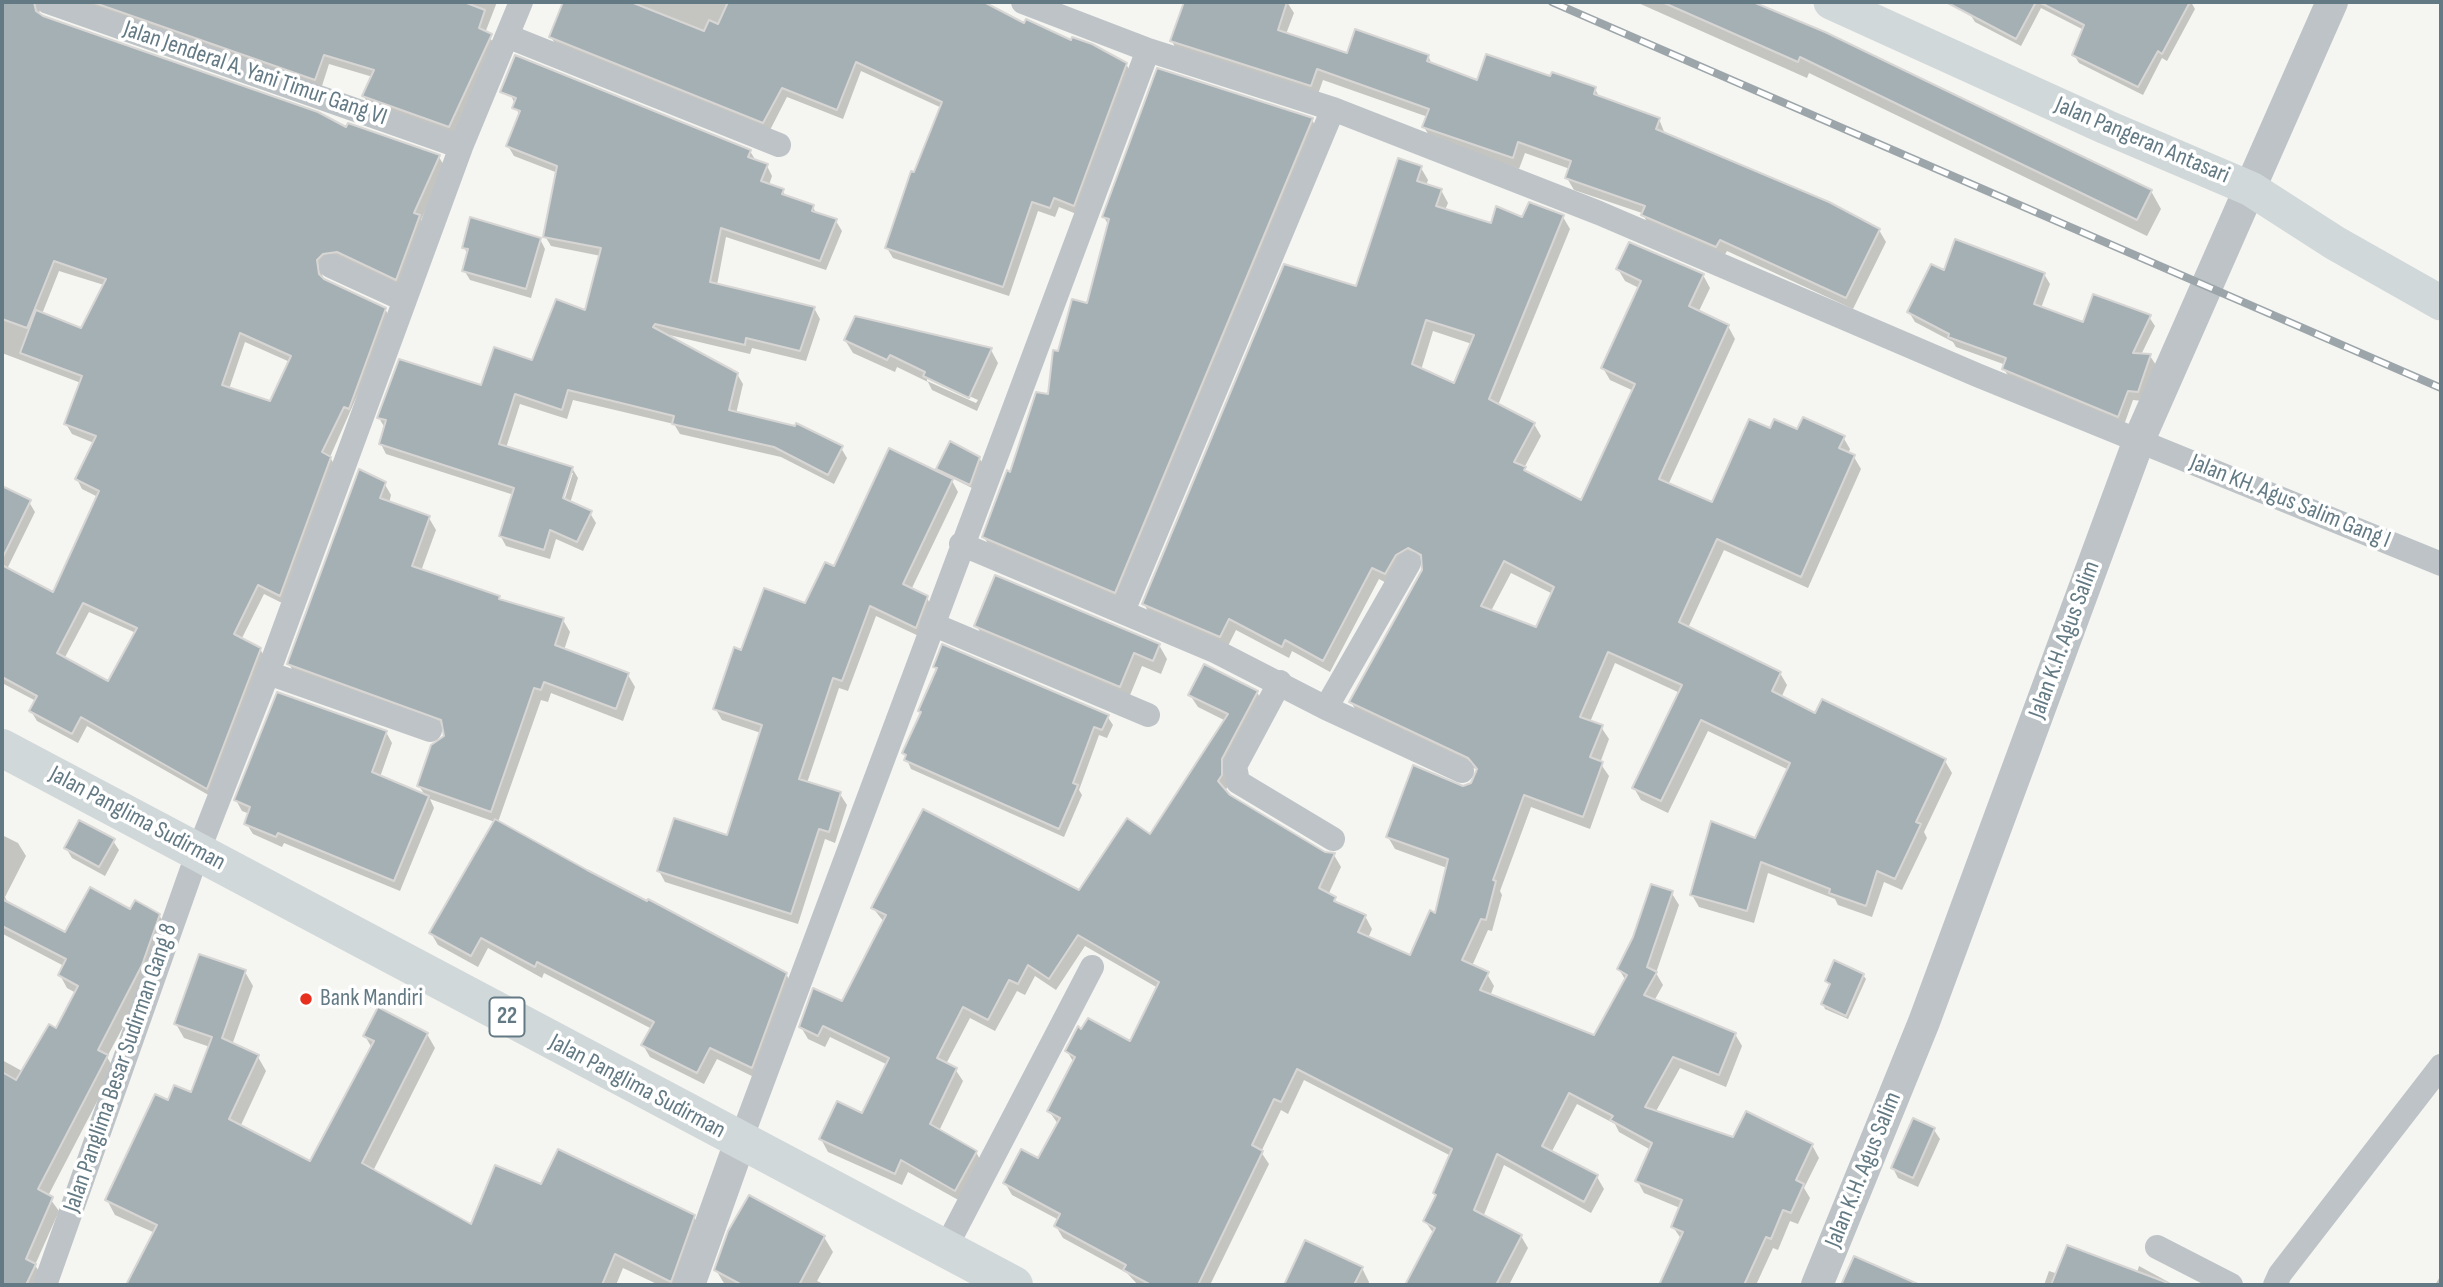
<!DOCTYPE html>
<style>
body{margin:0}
#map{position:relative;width:2443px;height:1287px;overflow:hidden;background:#f5f5f1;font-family:"Sofia Sans Condensed",sans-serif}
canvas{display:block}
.frame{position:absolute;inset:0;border:4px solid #637a84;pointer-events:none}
</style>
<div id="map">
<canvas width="2443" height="1287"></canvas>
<div class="frame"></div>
</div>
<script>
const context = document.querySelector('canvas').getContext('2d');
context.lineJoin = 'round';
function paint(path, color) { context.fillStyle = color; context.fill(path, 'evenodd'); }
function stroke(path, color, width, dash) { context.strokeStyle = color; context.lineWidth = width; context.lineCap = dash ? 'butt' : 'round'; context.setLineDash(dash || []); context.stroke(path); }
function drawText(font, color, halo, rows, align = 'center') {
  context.font = font + ' "Sofia Sans Condensed",sans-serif'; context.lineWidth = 7; context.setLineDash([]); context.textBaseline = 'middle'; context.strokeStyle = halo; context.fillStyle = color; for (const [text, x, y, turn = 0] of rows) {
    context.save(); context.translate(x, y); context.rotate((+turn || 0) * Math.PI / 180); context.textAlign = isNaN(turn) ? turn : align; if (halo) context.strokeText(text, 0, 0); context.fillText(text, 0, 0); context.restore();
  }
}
const shadow = new Path2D(`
 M2 2H43L39 13 42 18 347 129 439 157 445 167 421 220 425 227 402 289 322 271 323 280 385 309 391 319 330 457 336 468 286 605 264 594 241 640 260 649 266 659 212 797 87 726 78 743 37 721 31 711 36 701 2 683V488L29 502 35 512 7 569 54 595 98 497 82 489 77 479 94 443 72 434 66 424 81 383 2 353ZM59 271 104 285 82 330 42 314ZM245 342 290 362 271 404 229 389ZM89 612 136 633 109 684 64 659Z
 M72 2H497L485 33 496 45 455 136 369 106 364 96 373 77 329 64 321 89Z
 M563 2H980L1025 25 1126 64 1132 74 1079 215 1059 207 1055 217 1038 211 1009 296 893 258 887 248 942 108 861 71 843 119 787 97 769 132 557 47 551 37Z
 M1185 2H1287L1294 13 1286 34 1348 55 1428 56 1433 66 1478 83 1487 56 1595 89 1600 98 1659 119 1665 134 1879 230 1886 242 1853 309 1727 251 1723 258 1650 227 1642 213 1574 190 1567 178 1570 169 1525 153 1519 169 1431 139 1424 127 1428 117 1323 80 1317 97 1178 53 1172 41Z
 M1636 2H1752L1824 33 2151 191 2161 209 2147 236 1809 73 1807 78Z
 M1960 2H2191L2195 9 2167 61 2162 58 2143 95 2079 63 2074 55 2084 30 2041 8 2021 46 1975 22 1970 14 1973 8Z
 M511 95 750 151 756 161 767 166 772 176 769 185 782 190 787 198 813 207 817 215 836 221 842 231 826 270 726 237 717 285 814 308 820 319 806 361 752 348 750 354 665 334 737 374 743 384 736 414 841 448 847 458 834 484 781 457 680 434 674 424 573 400 567 419 520 404 506 448 572 468 578 478 570 503 590 513 596 523 583 551 556 539 550 559 506 546 500 535 514 495 386 454 381 444 385 428 379 418 483 387 533 362 586 312 601 256 551 246 545 236 558 173 514 156 508 146 520 117ZM569 473H573L562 507 558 506Z
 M1312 120 1318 130 1120 602 990 547 984 537 1088 305 1109 226 1104 217Z
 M1421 168 1428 180 1426 186 1441 190 1448 203 1445 210 1492 225 1563 217 1570 229 1498 405 1534 424 1541 436 1524 468 1527 474 1582 503 1634 391 1610 380 1603 368 1639 288 1625 281 1618 269 1703 275 1710 288 1698 313 1728 326 1735 339 1668 485 1713 504 1771 431 1843 437 1850 449 1848 454 1854 457 1861 469 1808 588 1724 550 1688 628 1780 673 1787 685 1781 698 1816 715 1945 761 1952 773 1924 832 1927 838 1902 890 1884 882 1872 917 1838 905 1835 899 1768 873 1754 923 1699 907 1692 895 1756 840 1789 770 1708 731 1668 813 1641 800 1634 788 1680 693 1615 663 1590 722 1601 727 1609 739 1600 763 1609 776 1590 829 1531 807 1500 891 1502 895 1492 931 1488 930 1472 966 1487 974 1494 986 1490 996 1594 1037 1626 981 1619 969 1671 892 1679 905 1656 973 1663 985 1654 1001 1735 1034 1742 1046 1726 1087 1680 1068 1655 1113 1733 1139 1812 1145 1819 1158 1804 1188 1810 1198 1798 1224 1790 1221 1778 1250 1773 1248 1756 1285H1661L1682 1240 1673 1227 1680 1208 1644 1193 1637 1180 1651 1150 1619 1132 1615 1124 1577 1104 1551 1153 1597 1177 1604 1189 1591 1213 1504 1165 1483 1217 1521 1236 1528 1248 1509 1285H1407L1434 1234 1425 1221 1437 1197 1451 1156 1304 1080 1288 1114 1281 1110 1261 1152 1269 1164 1210 1285H1138L1127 1273 1063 1238 1056 1226 1059 1220 1012 1195 1005 1183 1039 1161 1058 1124 1049 1111 1074 1063 1067 1051 1131 1043 1158 988 1085 946 1056 990 1035 976 1025 995 1017 991 995 1031 970 1018 946 1064 955 1069 963 1081 939 1131 976 1152 983 1165 962 1202 908 1172 902 1185 828 1152 821 1139 863 1115 888 1065 830 1037 825 1047 808 1039 801 1027 842 1003 884 922 873 908 1080 892 1151 836 1226 721 1198 707 1190 695 1257 692 1264 705 1225 792 1325 853 1334 855 1341 867 1328 895 1338 905 1365 916 1372 929 1368 938 1411 957 1436 915 1447 868 1395 849 1388 837 1472 784 1478 770 1358 714 1351 702 1424 571V564L1416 560 1392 586 1379 579 1330 672 1292 651 1289 658 1236 630 1227 648 1151 616 1144 604 1356 288ZM1433 331 1472 344 1455 386 1421 370ZM1511 573 1553 594 1537 629 1491 611Z
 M540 239 545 249 531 298 470 280 464 270 468 255 464 247Z
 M1945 273 2044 274 2050 284 2041 308 2084 324 2149 317 2155 326 2141 355 2150 356 2156 365 2143 401 2133 400 2124 425 2010 379 2004 369 2006 365 1956 347 1953 342 1915 322 1909 312Z
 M845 340 991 350 998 363 977 411 932 390 928 382 897 367 895 372 853 353ZM927 377 978 400 976 403 927 381Z
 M979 458 982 462 972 488 950 477 958 492 911 590 927 598 933 609 923 638 876 616 848 691 839 688 807 783 840 794 847 805 835 843 825 839 798 924 665 882 659 871 728 837 761 733 722 720 715 708 742 652 806 606 834 568 943 476 938 468Z
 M384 483 391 495 389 503 429 518 436 530 421 571 500 601 563 620 570 632 564 650 628 675 635 687 623 721 551 693 548 702 541 700 498 822 586 872 786 974 793 986 758 1079 717 1059 704 1084 650 1057 643 1045 652 1029 544 973 542 978 488 948 478 967 438 945 431 933 495 822 430 799 434 808 400 891 284 843 282 847 253 834 246 823 250 814 242 811 236 800 386 732 392 743 380 777 425 795 419 786 446 736 444 730 296 676 289 664Z
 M976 625 1159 645 1167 659 1161 674 1142 666 1128 700 984 639Z
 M935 667 1107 716 1113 725 1107 738 1099 735 1079 790 1082 795 1064 837 911 769 904 753 938 671Z
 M2 835 18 843 26 856 5 897 9 905 66 934 130 912 159 915 167 928 149 978 107 1057 114 1069 48 1196 59 1211 35 1265 43 1278 40 1285H2V1060L22 1071 56 1030 76 993 67 988 60 975 64 966 3 934 2 938Z
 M113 841 119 850 105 876 72 858 66 848Z
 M245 972 253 986 232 1045 258 1057 266 1071 241 1125 311 1163 372 1048 365 1036 427 1034 435 1048 373 1171 472 1227 542 1186 693 1216 702 1230 683 1285H659L623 1268 616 1285H128L155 1233 115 1215 107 1200 169 1102 192 1094 210 1047 184 1038 176 1024Z
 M1863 975 1866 979 1848 1019 1825 1009 1823 1004 1831 986 1827 981Z
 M1934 1130 1940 1139 1918 1187 1898 1178 1893 1168Z
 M824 1237 833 1252 817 1281 826 1285H725L716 1270Z
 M1305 1242 1362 1268 1369 1282 1368 1285H1286Z
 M2139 1266 2174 1285H2044L2049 1271 2058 1274 2137 1273Z
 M2441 1275V1285H2435Z`);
const building = new Path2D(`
 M2 2H34L36 11 43 16 318 112 346 127 348 123 440 155 414 213 420 215 396 280 337 252 323 254 317 260 319 274 324 279 386 308 349 409 344 407 322 452 331 457 280 596 258 585 234 634 261 648 207 789 81 717 72 734 29 711 37 696 2 677V565L53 592 99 491 75 479 96 436 64 424 82 376 20 353 36 310 81 328 106 279 54 261 27 328 2 319ZM240 333 291 356 270 401 222 385ZM83 603 137 628 108 681 57 653Z
 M92 2H464L485 10 479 28 492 34 449 127 362 96 374 70 324 55 315 80Z
 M563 2H631L704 31 709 20 718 24 728 2H984L1024 23 1026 19 1071 40 1072 37 1092 44 1127 63 1074 206 1054 198 1050 208 1032 202 1003 287 885 248 911 171 914 172 942 102 856 62 837 110 782 88 763 123 549 37Z
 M1184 2H1287L1278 30 1347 53 1355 29 1429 55 1427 61 1477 80 1486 54 1550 76 1552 72 1596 87 1594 94 1660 118 1656 129 1829 202 1880 229 1846 298 1720 240 1716 247 1641 215 1645 206 1565 178 1571 161 1518 142 1513 158 1422 127 1429 109 1317 69 1311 86 1170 41Z
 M1662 2H1753L1825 32 2152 190 2137 220 1800 57 1798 62Z
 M1946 2H2036L2016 39Z
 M2039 2H2190L2162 54 2158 51 2138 87 2072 55 2084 25Z
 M515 55 751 150 748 157 768 164 761 181 784 189 782 194 814 205 812 211 837 219 820 261 721 228 710 282 815 307 800 351 746 338 745 345 655 324 653 327 738 373 729 410 795 426 796 423 843 446 828 475 774 447 672 424 674 416 568 390 562 410 515 394 499 444 573 467 563 498 592 511 577 542 550 530 544 550 499 536 514 488 379 444 386 420 377 418 399 359 481 385 494 347 532 360 556 299 585 310 601 248 543 237 557 166 506 146 520 111 512 108 516 98 500 92Z
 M1157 68 1313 118 1115 593 982 537 1007 470 1010 472 1036 392 1048 394 1053 350 1058 351 1072 299 1087 303 1109 219 1102 217Z
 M1398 158 1422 166 1417 181 1442 189 1436 206 1491 223 1496 206 1522 217 1529 202 1564 215 1489 399 1535 423 1514 462 1526 467 1524 470 1581 500 1635 384 1601 368 1641 281 1616 269 1629 242 1704 274 1689 306 1729 325 1659 479 1712 502 1749 419 1770 428 1774 419 1797 429 1803 417 1845 436 1839 448 1855 455 1801 577 1717 539 1679 622 1781 672 1772 691 1815 713 1822 699 1946 759 1916 822 1921 824 1895 879 1877 871 1866 906 1829 893 1830 889 1761 862 1747 911 1690 895 1711 821 1755 838 1790 763 1701 720 1661 801 1632 788 1682 685 1608 652 1580 717 1603 725 1590 757 1603 762 1583 817 1524 795 1493 880 1496 881 1486 920 1481 919 1462 960 1489 972 1480 990 1594 1035 1627 975 1617 969 1633 937 1651 884 1673 891 1647 967 1657 972 1644 995 1736 1033 1719 1075 1673 1057 1645 1107 1733 1137 1746 1111 1813 1144 1796 1180 1804 1184 1791 1213 1783 1210 1771 1239 1766 1237 1744 1285H1659L1683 1232 1671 1227 1682 1200 1635 1181 1652 1143 1610 1120 1613 1116 1569 1093 1542 1146 1598 1175 1584 1202 1497 1154 1474 1210 1522 1235 1496 1285H1405L1435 1228 1423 1221 1436 1195 1433 1193 1452 1149 1297 1069 1281 1102 1274 1099 1252 1145 1263 1151 1198 1285H1151L1123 1270 1126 1265 1054 1226 1060 1214 1003 1183 1021 1149 1038 1158 1060 1118 1047 1111 1075 1057 1065 1051 1078 1026 1081 1029 1088 1018 1130 1041 1159 982 1078 935 1049 979 1028 965 1018 984 1009 980 988 1020 963 1007 937 1058 957 1068 930 1124 977 1151 955 1191 901 1160 895 1174 819 1139 837 1101 862 1113 889 1058 823 1026 818 1036 799 1027 813 988 842 1001 886 915 871 908 923 809 1079 890 1127 818 1150 834 1228 714 1188 695 1204 664 1258 691 1222 759V775L1218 781 1230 795 1325 852 1335 853 1319 888 1336 897 1334 901 1366 915 1358 932 1410 955 1430 910 1435 913 1448 859 1386 837 1413 765 1463 786 1471 783 1477 769 1468 758 1349 702 1422 570 1421 555 1408 548 1396 555 1385 574 1372 568 1323 661 1285 640 1282 647 1229 619 1220 637 1142 604 1284 264 1356 286ZM1426 320 1474 335 1454 383 1412 364ZM1504 561 1554 587 1536 627 1481 606Z
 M470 217 541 238 526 289 462 271 468 249 462 248Z
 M1955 239 2045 273 2034 304 2083 322 2093 294 2151 315 2133 353 2151 354 2138 392 2128 391 2118 417 2002 369 2006 358 1948 337 1949 334 1907 312 1931 264 1944 270Z
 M855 316 992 348 969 398 923 376 925 372 890 355 887 360 844 340Z
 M950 441 980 457 970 485 936 469Z
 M889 448 953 479 903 584 928 596 916 628 870 606 842 681 833 678 799 779 841 792 829 832 819 829 791 914 657 871 674 818 727 835 762 725 713 709 734 647 741 650 764 588 805 603 825 562 834 566Z
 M359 469 386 482 380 498 430 516 412 566 500 596 499 599 564 618 555 645 629 673 616 709 544 682 541 690 534 688 491 812 417 786 431 745 444 736 441 720 287 664Z
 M2 486 31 500 2 559Z
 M995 575 1160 644 1153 661 1134 653 1120 687 974 626Z
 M942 644 1109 715 1102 730 1094 727 1073 783 1078 785 1059 829 904 760 906 755 902 753 921 712 918 711 937 668 933 667Z
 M277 692 387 731 372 772 429 796 394 881 278 833 276 837 244 824 250 807 234 800Z
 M495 819 587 870 647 901 648 899 787 973 752 1068 710 1048 697 1073 641 1045 654 1022 537 962 535 967 481 938 471 956 429 933Z
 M79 820 115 839 99 867 64 848Z
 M90 887 130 909 135 900 160 914 142 965 98 1050 108 1055 38 1189 53 1197 26 1259 36 1264 26 1285H2V1072L16 1080 49 1024 56 1028 78 986 58 975 66 959 2 926V899L65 932Z
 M199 954 246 970 222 1038 259 1055 229 1119 310 1161 374 1041 363 1036 378 1007 428 1033 362 1163 471 1224 495 1165 541 1184 558 1149 695 1215 671 1282 615 1254 602 1285H126L157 1225 105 1200 155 1094 168 1100 174 1085 191 1092 212 1037 174 1024Z
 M1834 960 1864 974 1846 1016 1821 1004 1830 984 1825 981Z
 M1913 1118 1935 1128 1913 1178 1891 1168Z
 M749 1195 825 1236 799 1285H742L714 1270 728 1231Z
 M1305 1240 1363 1267 1354 1285H1284Z
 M2067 1245 2168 1283V1285H2051Z
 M1854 1256 1920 1285H1841Z`);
const minor = new Path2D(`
 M48 2 461 147
 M1023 2 1148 50 1333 109 1599 213 1977 375 2441 564
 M507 36 779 145
 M331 266 405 300
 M961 544 1217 652 1326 708 1462 771
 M1123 611 1333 109
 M932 624 1148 715
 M268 673 430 730
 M1280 682 1235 766 1238 782 1333 839
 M1326 708 1409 563
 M740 1142 1148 50
 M2157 1247 2231 1285
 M945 1249 1092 967
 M45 1285 198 852 268 673 461 147 521 2
 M2275 1285 2280 1274 2441 1066`);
const tertiary = new Path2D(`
 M689 1285 740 1142
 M1817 1285 1924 1022 2139 440 2332 2`);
const secondary = new Path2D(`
 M1831 2 2106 127 2251 189 2335 243 2441 303`);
const trunk = new Path2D(`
 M2 748 1014 1285`);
const rail = new Path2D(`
 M1552 2 2441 388`);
const markers = [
 [306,999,7,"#e8301f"]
];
const shields = [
 [507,1017,35]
];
const shieldNames = [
 ["22",507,1017]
];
const streetNames = [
 ["Jalan Jenderal A. Yani Timur Gang VI",255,74,19],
 ["Jalan Pangeran Antasari",2142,141,23],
 ["Jalan KH. Agus Salim Gang I",2290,502,22],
 ["Jalan K.H. Agus Salim",2065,640,-70],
 ["Jalan Panglima Sudirman",137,819,28],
 ["Jalan Panglima Besar Sudirman Gang 8",121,1068,-71],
 ["Jalan Panglima Sudirman",637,1087,28],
 ["Jalan K.H. Agus Salim",1864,1170,-68]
];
const poiNames = [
 ["Bank Mandiri",320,999]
];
paint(shadow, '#0003');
paint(building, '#a5b0b4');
stroke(building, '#d7d6d4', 2);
stroke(minor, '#bdc3c6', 24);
stroke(tertiary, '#bdc3c6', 32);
stroke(secondary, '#d1d8da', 35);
stroke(trunk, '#d1d8da', 38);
stroke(rail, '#9ca6aa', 8);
stroke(rail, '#fff', 5, [16]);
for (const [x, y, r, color] of markers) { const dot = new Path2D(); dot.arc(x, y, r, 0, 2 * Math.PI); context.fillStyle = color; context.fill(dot); stroke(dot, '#fff', 2.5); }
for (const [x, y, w] of shields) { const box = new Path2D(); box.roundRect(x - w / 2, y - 19.5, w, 39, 5); context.fillStyle = '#fff'; context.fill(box); stroke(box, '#637a84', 2); }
drawText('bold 23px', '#637a84', null, shieldNames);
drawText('24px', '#637a84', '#fff', streetNames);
drawText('24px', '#637a84', '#fff', poiNames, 'left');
</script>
